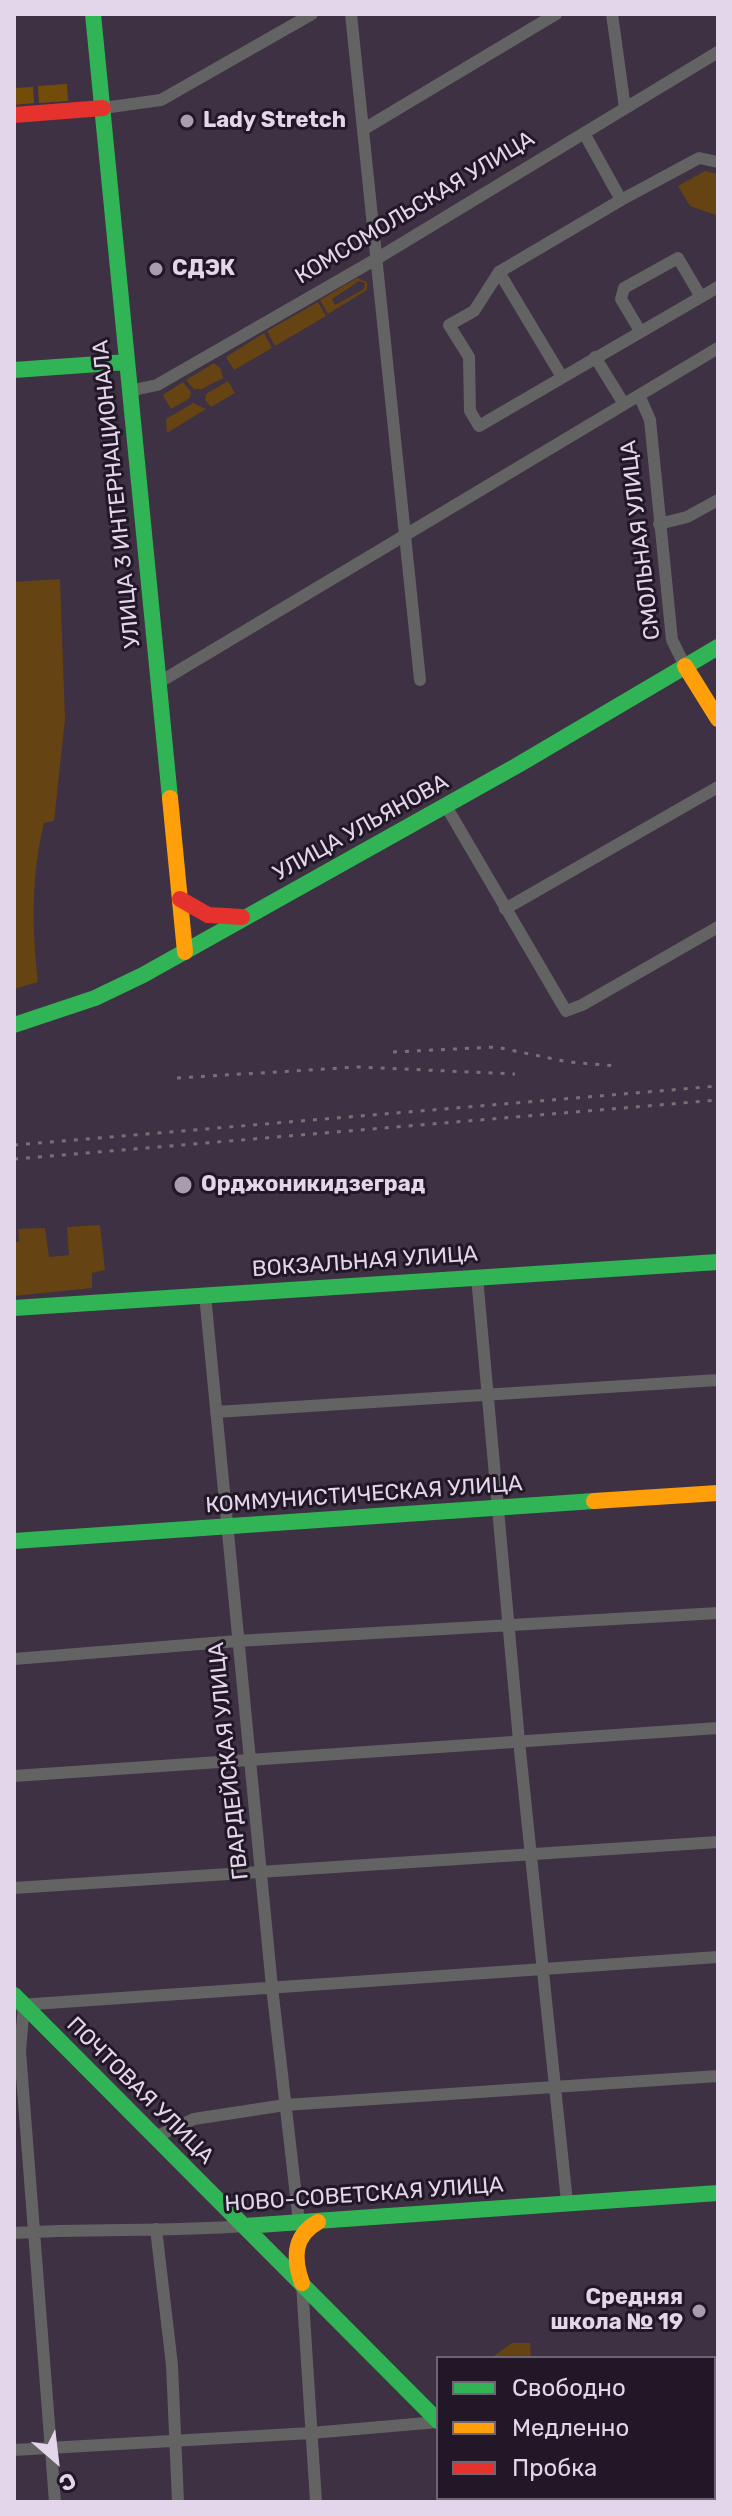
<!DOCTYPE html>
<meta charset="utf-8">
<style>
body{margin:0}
#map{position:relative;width:732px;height:2516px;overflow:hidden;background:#3d3143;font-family:Rubik,sans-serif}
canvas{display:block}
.frame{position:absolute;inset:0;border:16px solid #e3d6ea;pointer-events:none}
.legend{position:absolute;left:436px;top:2356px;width:280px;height:144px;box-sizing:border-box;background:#211726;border:2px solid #6f6374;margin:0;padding:10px 14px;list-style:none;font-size:24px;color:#e3d6ea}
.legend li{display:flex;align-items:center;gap:16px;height:40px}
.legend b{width:40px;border:2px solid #6f6374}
.north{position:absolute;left:16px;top:2420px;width:80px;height:80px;-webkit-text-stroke:6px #211726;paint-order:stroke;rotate:152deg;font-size:22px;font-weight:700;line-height:32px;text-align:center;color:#e3d6ea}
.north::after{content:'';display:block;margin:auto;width:28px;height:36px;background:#e3d6ea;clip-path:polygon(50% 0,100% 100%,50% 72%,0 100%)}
</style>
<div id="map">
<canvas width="732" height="2516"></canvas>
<div class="frame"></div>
<ul class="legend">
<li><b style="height:10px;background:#30b455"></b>Свободно</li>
<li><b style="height:10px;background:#ff9f0a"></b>Медленно</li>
<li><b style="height:10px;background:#e5322d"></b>Пробка</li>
</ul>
<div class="north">С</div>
</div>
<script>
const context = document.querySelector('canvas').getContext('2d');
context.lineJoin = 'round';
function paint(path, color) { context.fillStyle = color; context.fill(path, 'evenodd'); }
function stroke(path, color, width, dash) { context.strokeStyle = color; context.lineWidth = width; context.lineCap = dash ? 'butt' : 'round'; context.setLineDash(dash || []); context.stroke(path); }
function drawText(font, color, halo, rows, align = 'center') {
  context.font = font + ' Rubik,sans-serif'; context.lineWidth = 6; context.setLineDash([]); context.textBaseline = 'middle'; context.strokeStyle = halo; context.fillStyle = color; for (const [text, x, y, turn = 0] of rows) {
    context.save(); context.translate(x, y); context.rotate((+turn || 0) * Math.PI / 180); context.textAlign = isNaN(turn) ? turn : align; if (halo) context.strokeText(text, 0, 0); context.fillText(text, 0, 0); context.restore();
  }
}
const green = new Path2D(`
 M705 171 718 174V216L690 206 678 186Z
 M357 278 367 282V290L328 314 320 300ZM359 281 365 283 364 289 335 305 332 299Z
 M318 302 326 316 275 346 267 331Z
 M264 333 272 348 234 370 226 357Z
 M214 363 221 369 223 378 202 389H194L186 380Z
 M228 381 235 393 211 407 205 400 206 394Z
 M183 382 191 392 190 398 171 409 163 395Z
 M193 403 206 409 167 433 166 419Z
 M60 579 65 720 54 821 44 823C31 877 32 926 38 982L14 989V582Z
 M100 1225 105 1270 92 1273V1288L14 1296V1242H19L18 1229 45 1228 49 1257 69 1255 67 1227Z
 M512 2343H530L531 2358H491Z`);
const forest = new Path2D(`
 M67 84 68 101 39 103 38 86Z
 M33 87 34 103 14 105V88Z`);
const street = new Path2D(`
 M351 14 420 680
 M612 14 625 108
 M103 108 161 100 312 14
 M364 129 556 14
 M621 200 699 158 718 162
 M499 272 474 311 449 325 469 357 470 411 479 426 718 287
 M640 331 621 299 624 288 678 258 701 297
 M595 357 624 404
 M562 377 499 272 621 200 584 133
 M129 391 157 385 378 258 718 52
 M639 395 650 420 672 640 685 666
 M659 524 687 517 718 500
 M158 683 718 348
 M446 806 566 1011 582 1005 718 927
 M505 909 718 787
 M477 1277 519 1741 567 2202
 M205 1295 272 1987 299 2222
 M216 1412 718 1380
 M14 1659 237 1641 718 1613
 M14 1776 718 1728
 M14 1888 718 1842
 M19 2005 718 1957
 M24 2005 20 2051 55 2502
 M155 2137 194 2119 285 2105 718 2076
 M156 2229 172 2365 178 2502
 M14 2233C91 2228 167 2232 244 2226
 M302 2284 316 2502
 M14 2450 311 2433 438 2422
 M452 2498V2502`);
const fast = new Path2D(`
 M93 14 170 798
 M14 370 127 362
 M14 1025 95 998 143 975 518 765 718 647
 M14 1308 718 1262
 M14 1541 594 1501
 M14 1995 438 2421
 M244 2226 718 2193
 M517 2498 521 2502`);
const slow = new Path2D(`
 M685 666 718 719
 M170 798 185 952
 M594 1501 718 1493
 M302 2283C293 2258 293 2236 318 2222`);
const jam = new Path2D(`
 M14 115 103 108
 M180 899 208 915 242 917`);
const rail = new Path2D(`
 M393 1052 496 1047 568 1062 616 1066
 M177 1078 358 1067 515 1074
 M14 1145 718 1086
 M14 1159 718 1100`);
const markers = [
 [187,121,8,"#a99cb0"],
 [156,269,8,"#a99cb0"],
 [183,1185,10,"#a99cb0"],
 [699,2311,8,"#a99cb0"]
];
const poiNames = [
 ["Lady Stretch",203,121],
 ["СДЭК",172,269],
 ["Орджоникидзеград",201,1185],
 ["Средняя",683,2298,"right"],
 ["школа № 19",683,2323,"right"]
];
const streetNames = [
 ["КОМСОМОЛЬСКАЯ УЛИЦА",415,208,-31],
 ["УЛИЦА 3 ИНТЕРНАЦИОНАЛА",117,494,-96],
 ["СМОЛЬНАЯ УЛИЦА",641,540,-97],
 ["УЛИЦА УЛЬЯНОВА",361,828,-29],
 ["ВОКЗАЛЬНАЯ УЛИЦА",365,1262,-4],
 ["КОММУНИСТИЧЕСКАЯ УЛИЦА",364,1495,-4],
 ["ГВАРДЕЙСКАЯ УЛИЦА",229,1761,-96],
 ["ПОЧТОВАЯ УЛИЦА",140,2091,45],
 ["НОВО-СОВЕТСКАЯ УЛИЦА",364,2195,-4]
];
paint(green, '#654312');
paint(forest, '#744c09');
stroke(street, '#626362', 12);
stroke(fast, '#30b455', 16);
stroke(slow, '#ff9f0a', 16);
stroke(jam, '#e5322d', 16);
stroke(rail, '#757276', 3, [4, 8]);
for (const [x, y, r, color] of markers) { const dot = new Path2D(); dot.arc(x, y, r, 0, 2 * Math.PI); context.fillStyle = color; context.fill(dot); stroke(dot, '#211726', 3); }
drawText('bold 22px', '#e3d6ea', '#211726', poiNames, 'left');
drawText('22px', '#e3d6ea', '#211726', streetNames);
</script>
